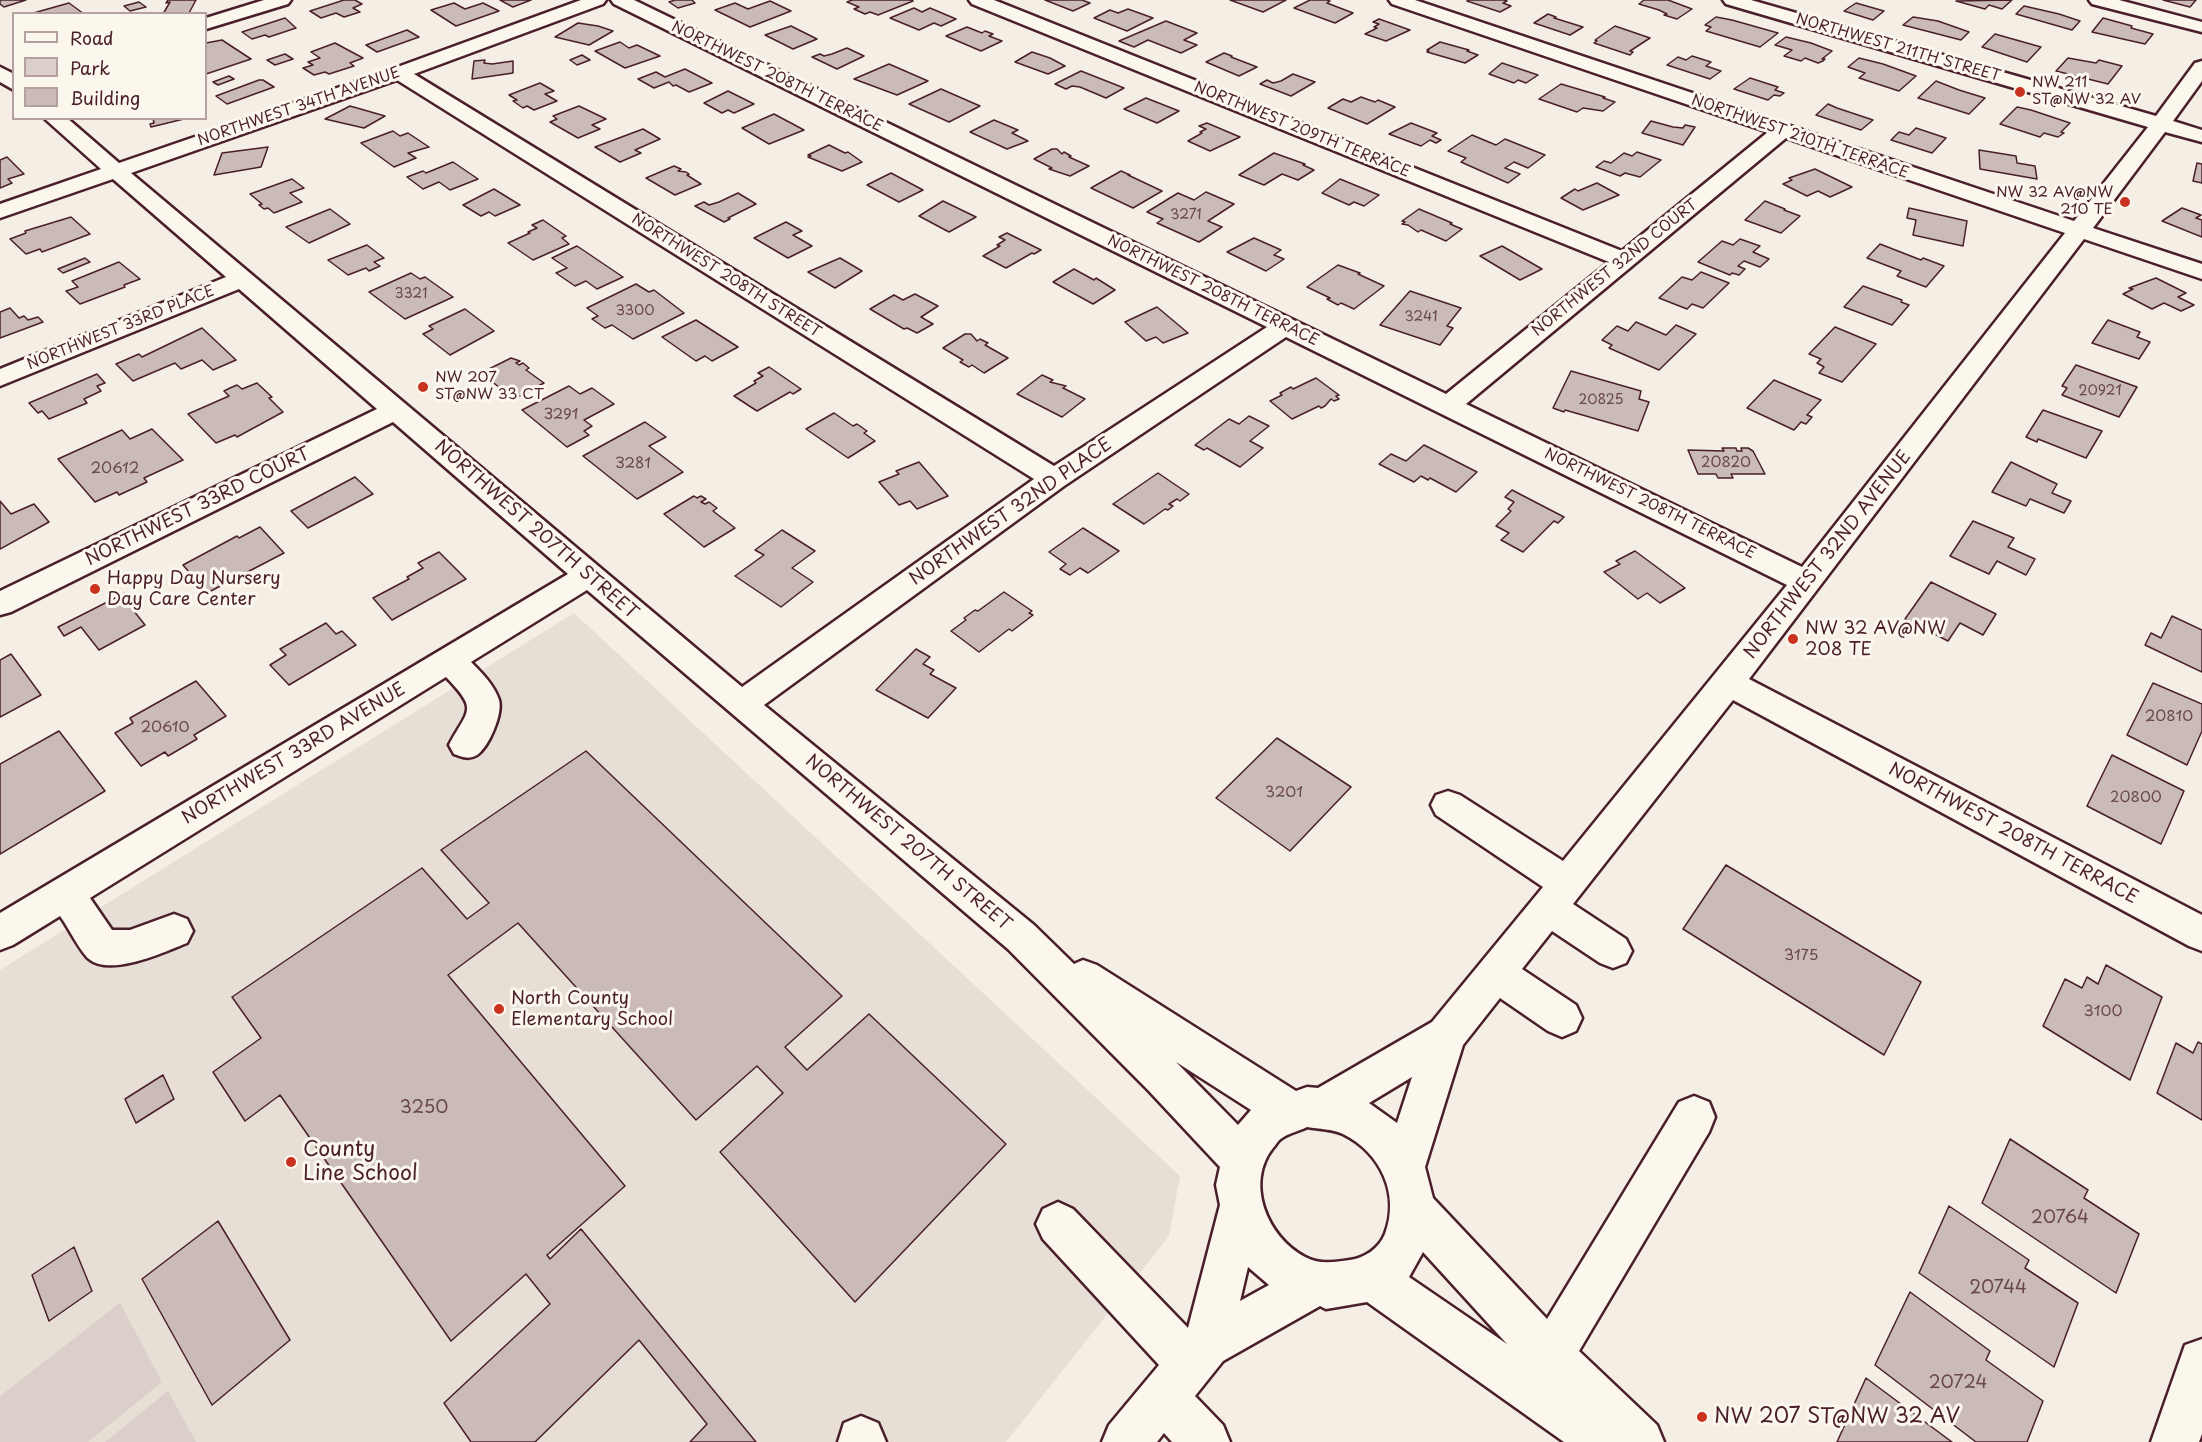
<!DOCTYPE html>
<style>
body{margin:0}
#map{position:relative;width:2202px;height:1442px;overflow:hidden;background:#f4eee4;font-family:"Playpen Sans",sans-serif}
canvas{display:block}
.legend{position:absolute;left:12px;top:12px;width:195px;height:108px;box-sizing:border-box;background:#fbf7ec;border:2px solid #b4a19f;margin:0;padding:8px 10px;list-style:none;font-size:18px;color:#4a1f2b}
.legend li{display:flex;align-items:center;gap:12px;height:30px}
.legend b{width:30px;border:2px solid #b4a19f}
</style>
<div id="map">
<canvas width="2202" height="1442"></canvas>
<ul class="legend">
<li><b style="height:8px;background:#fbf7ec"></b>Road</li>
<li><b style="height:16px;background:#dbd0c9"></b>Park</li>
<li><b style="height:16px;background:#cabbb6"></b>Building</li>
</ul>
</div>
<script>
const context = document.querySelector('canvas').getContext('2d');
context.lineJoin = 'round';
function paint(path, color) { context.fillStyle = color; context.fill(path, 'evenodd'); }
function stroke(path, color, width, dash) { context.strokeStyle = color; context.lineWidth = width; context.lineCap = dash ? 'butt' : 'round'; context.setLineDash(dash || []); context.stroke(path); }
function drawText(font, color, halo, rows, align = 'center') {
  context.font = font + ' "Playpen Sans",sans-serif'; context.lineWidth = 6; context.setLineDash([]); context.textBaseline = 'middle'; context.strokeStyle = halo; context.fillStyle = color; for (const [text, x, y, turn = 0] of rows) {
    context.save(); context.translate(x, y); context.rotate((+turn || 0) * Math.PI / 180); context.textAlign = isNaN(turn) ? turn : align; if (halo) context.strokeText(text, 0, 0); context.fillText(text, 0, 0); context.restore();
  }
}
const built = new Path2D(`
 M574 613 1180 1176 1169 1236 1006 1442H0V970Z`);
const green = new Path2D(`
 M120 1303 162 1382 88 1442H0V1396Z
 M168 1391 196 1442H105Z`);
const building = new Path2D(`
 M0 0H26L4 7 0 4Z
 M196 0 189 13 163 14 170 2 166 3 168 0Z
 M344 0H355L362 4 353 8 360 12 344 17 336 13 321 18 310 11Z
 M500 0H531L513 7Z
 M675 0H692L695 3 678 8 669 2Z
 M852 0H911L913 1 878 15 870 12 865 14 854 9 859 7 847 2Z
 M1045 0H1082L1090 3 1073 11Z
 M1230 0H1286L1263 12Z
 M1310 0H1326L1330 1 1327 3 1353 13 1335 23 1294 8Z
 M1469 0H1504L1507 1 1503 3 1511 6 1500 12 1467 1Z
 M1644 0H1668L1692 9 1677 19 1664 15 1667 14 1659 10 1639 4Z
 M2012 0 2002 9 1989 5 1985 9 1956 1Z
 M2163 0H2196L2190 7Z
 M770 1 791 11 750 27 715 10 735 3 748 9Z
 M139 2 146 7 130 11 124 6Z
 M69 3 84 14H29L37 12Z
 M454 3 465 9 483 3 499 11 456 26 431 10Z
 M1856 3 1884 11 1873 20 1844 11Z
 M2024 6 2059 14 2080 21 2072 30 2016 14Z
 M914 8 922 12 930 8 956 19 941 26 934 23 919 30 890 18Z
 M1128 9 1153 18 1127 31 1094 18 1110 10 1118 13Z
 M1548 14 1556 17 1554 18 1583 27 1570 35 1534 23Z
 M1716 17 1732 20 1778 33 1760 47 1706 31 1711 27 1705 25Z
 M1913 17 1938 21 1969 32 1961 40 1903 25Z
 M285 18 296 28 269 37 265 35 252 39 242 32Z
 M2103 18 2132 26 2131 28 2153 34 2145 44 2092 32Z
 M1379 19 1410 30 1386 41 1365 34 1377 28 1374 27 1379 24 1373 22Z
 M1166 21 1197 33 1184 40 1197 45 1181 53 1148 40 1134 47 1119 41Z
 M578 23 598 26 613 31 589 45 555 37Z
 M791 26 817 39 793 49 765 35Z
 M1615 26 1650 38 1630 51 1633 52 1630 55 1594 43 1597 41 1595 40Z
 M967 27 982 33 985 31 993 34 989 36 1002 41 981 51 946 36Z
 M407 30 419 37 377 52 366 45Z
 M1995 34 2041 47 2027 62 1982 47Z
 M1786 37 1811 43 1832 51 1822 59H1825L1823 61 1818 63 1805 58 1801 61 1784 56 1792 50 1775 45Z
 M222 40 251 59 206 74V43Z
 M620 42 629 48 637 45 660 56 625 68 595 51Z
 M1440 42 1469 50 1467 51 1478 55 1465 63 1427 52 1429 51 1427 50Z
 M335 43 363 58 350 63 354 66 329 74 325 72 314 75 303 68 313 65 308 62 320 58 311 52Z
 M847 48 864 56 837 69 812 57 820 54 824 56 832 54Z
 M1032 52 1050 58 1065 66 1048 74 1015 62Z
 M1224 53 1232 56 1231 57 1257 67 1239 76 1206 62Z
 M285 54 293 59 275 65 267 60Z
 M582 55 590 60 577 65 570 60Z
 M1692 56 1711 62 1706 66 1721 71 1710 79 1667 65 1678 57 1686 60Z
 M1859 58 1883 64 1916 76 1899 91 1859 78 1865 73 1848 67Z
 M2068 58 2096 63 2099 60 2122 66 2108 84 2056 71Z
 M485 60 484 63 492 64 513 61V73L472 79 474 61Z
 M1502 63 1538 75 1526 83 1518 80 1514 83 1489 74Z
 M889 64 928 81 897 95 854 79Z
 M685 69 712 83 689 92 676 85 673 86 669 82 654 88 638 79 656 72 665 77Z
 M1081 71 1124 88 1106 98 1080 87 1072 86 1066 89 1055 84Z
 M1293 74 1315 82 1291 96 1260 84 1267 80 1273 83 1281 81Z
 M229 76 234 79 218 85 213 82Z
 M1750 78 1778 87 1775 90 1784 93 1780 96 1774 95 1768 100 1734 89Z
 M259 80H263L274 87 227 104 216 96Z
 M1936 81 1959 90 1985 98 1969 114 1918 98Z
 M540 83 554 91 545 94 557 101 534 110 527 106 523 108 513 101 517 100 509 95Z
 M1561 84 1605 97 1603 98 1615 102 1603 111 1583 108 1577 112 1539 99Z
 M941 89 980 106 949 122 909 104Z
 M728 91 754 104 734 113 728 110 722 113 704 103Z
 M1361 97 1375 102 1378 100 1395 107 1367 124 1328 108 1343 99 1351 102Z
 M1146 98 1179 111 1157 123 1124 109Z
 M1828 104 1837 108 1873 120 1861 130 1816 115Z
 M350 106 385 116 364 128 325 119Z
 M579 106 606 119 592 125 600 129 578 138 550 122 557 119 553 116Z
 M2017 107 2031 110 2070 123 2061 132 2064 133 2058 137 2044 133 2040 137 2000 124Z
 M774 114 804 130 769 144 742 128Z
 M153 118H188L151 127 150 124 154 123Z
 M994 120 1018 130 1012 133 1028 141 1007 149 970 132Z
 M1651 121 1673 127 1683 128 1685 125 1695 127 1683 145 1642 133Z
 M1207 123 1240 137 1210 151 1188 141 1202 133 1200 132 1206 129 1199 126Z
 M1411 123 1437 133 1432 136 1441 140 1436 143 1430 140 1421 146 1389 134Z
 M1916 128 1946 138 1932 153 1891 140 1899 132 1909 135Z
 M643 129 660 139 635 150 641 153 620 162 595 147Z
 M393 131 400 136 408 133 429 147 408 153 416 158 394 167 361 143Z
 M1472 135 1496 145 1505 139 1545 155 1528 168 1514 162 1505 168 1520 174 1508 183 1461 162 1466 158 1448 151Z
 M829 145 845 153 848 152 862 162 842 171 808 157 811 156 808 155Z
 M268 147 261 167 214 175 222 153Z
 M1052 149H1057L1062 154 1064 152 1071 156 1069 157 1089 166 1070 176 1049 169 1052 168 1034 159Z
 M1979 150 2016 156 2017 163 2035 166 2037 179 1980 169Z
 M1637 152 1661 160 1640 177 1625 173 1620 176 1596 167 1604 161 1611 163 1624 153 1632 156Z
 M1274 153 1305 164 1303 165 1314 170 1298 180 1282 174 1264 185 1239 175Z
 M7 157 24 174 8 179 12 183 0 188V160Z
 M453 162 478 179 450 190 439 182 423 189 407 177 423 171 426 173Z
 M2197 163 2202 164V183L2193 181Z
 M674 166 681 169 678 171 686 172 689 174 687 175 701 184 675 195 646 178Z
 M1815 169 1852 187 1830 197 1818 191 1807 196 1783 184 1792 180 1789 178Z
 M1121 171 1130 175H1128L1162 191 1133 208 1091 188Z
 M891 173 923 190 899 202 867 185Z
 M292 179 304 188 290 193 302 202 274 213 268 208 264 209 259 205 262 204 250 194Z
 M1340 179 1379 195 1364 206 1354 202 1349 205 1322 193Z
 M1597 183 1619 195 1583 210 1561 198 1575 189 1578 191Z
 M494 189 520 205 495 216 489 212 481 216 463 205Z
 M1206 192 1234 204 1208 221 1222 227 1199 242 1157 223 1163 219 1147 212 1178 193 1194 200Z
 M738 193 756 204 728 218 730 219 724 222 695 206 704 202 709 205 719 202Z
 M943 201 976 217 949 232 919 216Z
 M1765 201 1785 209 1784 210 1800 216 1781 233 1745 220Z
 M1909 208 1967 221 1963 246 1913 235 1916 220 1907 218Z
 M2182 208 2201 215 2196 218 2202 220V237L2162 221Z
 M330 209 350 224 309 243 286 227Z
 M1419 209 1452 223 1450 224 1462 229 1446 241 1421 230 1418 232 1408 225 1402 224 1405 222 1402 221Z
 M71 217 90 234 42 252 40 249 26 254 10 239 26 233 25 231Z
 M543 220 566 236 562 238 569 244 533 260 508 243 530 233 528 232 537 228 532 225Z
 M786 222 802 231 793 235 812 246 788 258 754 238Z
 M1007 233 1041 250 1034 254 1032 253 1006 268 983 256 1000 246 997 245 1005 240 999 237Z
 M1254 238 1281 250 1274 255 1284 259 1266 271 1227 252Z
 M1740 239 1760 246 1753 252 1769 259 1760 267 1744 261 1738 266 1745 269 1739 275 1732 273 1730 275 1698 262 1722 241 1733 245Z
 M1880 244 1921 260 1923 258 1944 266 1926 287 1897 276 1901 271 1867 258Z
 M367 245 384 258 374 262 380 266 369 271 366 268 348 275 328 260Z
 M577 246 623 277 597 289 586 281 575 286 556 273 567 268 552 258Z
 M1502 246 1542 269 1520 280 1480 256Z
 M85 258 90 262 63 273 58 269Z
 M840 258 862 271 835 288 808 272Z
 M119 262 140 279 124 285 125 287 80 304 66 291 78 287 72 281Z
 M1338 265 1360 273 1358 274 1384 286 1354 309 1341 303 1338 305 1327 299 1330 298 1307 287Z
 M1074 269 1094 280 1096 278 1115 290 1093 304 1053 282Z
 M1701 272 1729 283 1703 308 1692 304 1687 309 1659 298 1682 277 1692 280Z
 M411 273 420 279 425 277 453 297 405 319 369 292Z
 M2156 278 2186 293 2178 297 2194 305 2181 311 2164 303 2152 309 2123 294 2133 289 2129 288Z
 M636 284 649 292 654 290 684 313 633 339 612 325 605 328 592 319 598 316 587 308Z
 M1863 286 1902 300 1901 302 1909 305 1892 325 1844 307Z
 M1410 291 1461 308 1447 326 1453 328 1440 345 1380 325Z
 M915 294 938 306 921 317 933 324 917 333 907 328 904 329 870 309 894 295 903 300Z
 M1157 307 1163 312 1188 333 1163 343 1156 337 1146 341 1125 322Z
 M10 308 19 318 24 316 28 320 38 317 43 322 0 338V312Z
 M465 309 494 331 450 355 423 334 433 329 429 326Z
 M696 320 738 347 712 361 705 356 696 361 662 337Z
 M2108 320 2140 332 2137 337 2150 342 2139 359 2092 343Z
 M1636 322 1666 335 1676 325 1696 334 1659 370 1609 348 1612 345 1602 340 1617 326 1628 331Z
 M1835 327 1876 344 1842 382 1819 373 1824 367 1817 363 1821 359 1809 354Z
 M202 328 236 360 213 370 202 360 181 369 175 363 133 381 116 364 139 354 142 357Z
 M965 334H971L977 341 980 339 988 343 985 345 1008 358 984 373 972 365 969 367 960 362 963 360 943 348Z
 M511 358 520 361 516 363 519 365 523 363 529 368 526 370 544 383 514 399 481 373Z
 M2076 365 2137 387 2119 417 2062 395 2067 388 2062 386Z
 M769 367 801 389 793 394 790 392 757 411 734 396 756 383 754 381 763 376 758 373Z
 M1571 371 1641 391 1639 399 1649 402 1638 431 1565 410 1564 412 1553 408Z
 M97 374 105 383 97 386 101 391 84 399 87 403 49 419 42 411 38 413 29 403Z
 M1042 375 1053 380 1050 382 1066 386 1063 388 1085 399 1062 417 1017 394Z
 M1316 378 1339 395 1336 396 1339 399 1334 401 1331 399 1325 406 1321 408 1319 406 1292 419 1270 401 1282 395 1280 393 1291 387 1293 389Z
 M1774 380 1821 400 1807 415 1812 417 1806 424 1801 422 1794 430 1747 408Z
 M257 383 272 397 269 398 283 412 237 437 235 435 216 443 188 414 229 396 224 391 230 388 237 385 242 389Z
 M569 386 580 394 592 388 614 404 584 420 592 426 584 431 589 435 567 447 522 410Z
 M2043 410 2102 431 2086 458 2038 439 2037 442 2026 437Z
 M834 413 853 426 857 424 867 431 864 433 875 441 848 458 806 429Z
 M1249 416 1269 426 1250 441 1263 448 1240 467 1207 448 1204 450 1195 445 1229 419 1239 424Z
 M645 422 666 437 649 446 683 472 637 499 583 456Z
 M152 429 183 460 144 478 147 482 119 495 117 492 95 502 58 459 122 430 130 439Z
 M1424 445 1477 472 1456 492 1430 478 1428 480 1421 476 1414 482 1379 464 1391 454 1406 461Z
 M1722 448H1736L1737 451H1742L1741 448H1748L1753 451 1765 474H1731L1733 478H1718L1716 474H1698L1688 450 1724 451Z
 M919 462 948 496 917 509 910 501 899 505 879 482 899 474 896 471Z
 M2011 462 2057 484 2052 493 2071 501 2064 513 2030 499 2026 506 1992 492Z
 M1158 473 1189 494 1180 501 1177 499 1169 504 1173 506 1168 510 1165 509 1144 524 1113 504Z
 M355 477 373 494 308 528 291 511Z
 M1512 490 1564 517 1558 523 1554 521 1523 552 1501 540 1509 533 1496 526 1511 511 1508 509 1514 502 1505 497Z
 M694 496 697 498 701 496 706 499 701 502 705 504 709 502 717 508 713 511 735 528 704 547 664 514Z
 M0 501 11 514 34 504 49 522 0 549Z
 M1973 521 2014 538 2008 547 2035 559 2026 575 1997 561 1989 574 1950 556Z
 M260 527 284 553 207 593 183 565 237 536 239 538Z
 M1083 528 1119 551 1088 573 1080 568 1070 575 1060 569 1066 564 1049 552Z
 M782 530 815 551 792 568 813 582 781 607 735 576 764 555 755 550Z
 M1635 551 1685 588 1660 603 1647 593 1638 599 1604 572 1620 564 1616 561Z
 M439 552 466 579 392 620 373 598 409 579 407 577 423 568 418 563Z
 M1931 582 1996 614 1983 635 1960 623 1948 641 1905 619Z
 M1004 592 1032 611 1029 613 1033 615 1012 631 1009 629 979 652 951 631 966 620 964 618 975 610 978 611Z
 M125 593 129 598 126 601 145 625 99 650 81 627 64 636 58 627Z
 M2172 616 2202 630V672L2145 645 2151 633 2161 638Z
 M326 623 336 634 342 631 356 645 289 685 270 665 286 655 280 649Z
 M916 649 930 657 923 664 934 670 930 674 956 688 928 718 876 690Z
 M11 654 41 695 0 717V660Z
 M196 681 226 716 194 735 197 739 168 756 165 752 141 766 115 733 133 723 130 718Z
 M2153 683 2202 704V731L2187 765 2127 735Z
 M59 731 105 791 0 854V764Z
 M1277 738 1351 787 1290 851 1216 798Z
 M586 751 842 996 785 1047 807 1070 869 1014 1006 1144 855 1302 720 1152 783 1093 757 1066 696 1120 518 923 448 975 625 1186 547 1255 550 1259 581 1229 756 1442H690L707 1424 639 1340 535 1442H471L444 1403 550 1304 526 1274 451 1341 280 1095 245 1121 213 1072 261 1038 232 997 422 868 467 919 489 903 441 850Z
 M2112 755 2184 791 2161 844 2087 806Z
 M1726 865 1921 982 1884 1055 1683 929Z
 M2106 965 2162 997 2130 1080 2043 1026 2065 979 2082 988 2087 977 2098 984Z
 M2198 1042 2202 1044V1120L2157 1093 2176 1043 2193 1053Z
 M163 1075 174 1099 136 1123 125 1099Z
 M2010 1139 2088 1190 2084 1198 2139 1234 2116 1293 1982 1203Z
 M1949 1206 2029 1260 2025 1268 2078 1303 2054 1367 1919 1273Z
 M218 1221 290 1340 212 1405 142 1279Z
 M74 1247 92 1291 49 1321 32 1275Z
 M1910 1292 1990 1351 1986 1360 2043 1401 2027 1442H1976L1875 1365Z
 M1866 1378 1952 1442H1837Z`);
const minor = new Path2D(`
 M264 0H291L288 4 206 29V18Z
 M581 0H606L603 4 414 74 1054 466 1267 327 614 4 611 0H634L1446 394 1609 262 972 4 969 0H994L1622 251 1768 132 1392 4 1389 0H1415L2074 221 2148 127 1726 4 1723 0H1751L2156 116 2195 63 2202 61V81L2173 121 2202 130V142L2165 132 2093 228 2202 264V279L2084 239 1749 679 2202 915V951L2189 946 1733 700 1573 904 1626 939 1632 951 1626 963 1613 968 1600 963 1552 931 1522 969 1576 1005 1582 1018 1576 1031 1562 1037 1548 1031 1500 998 1463 1045 1425 1167 1433 1198 1547 1319 1679 1102 1694 1096 1709 1102 1715 1117 1709 1132 1579 1351 1657 1425 1664 1442H1564L1367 1302 1326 1309 1320 1306 1223 1361 1195 1396 1223 1425 1230 1442H1172L1164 1433 1157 1442H1102L1109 1425 1159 1365 1043 1239 1036 1224 1043 1209 1058 1202 1073 1209 1188 1328 1220 1205 1216 1185 1220 1167 1149 1091 1008 949 587 590 471 662C482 673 494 685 499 700 503 713 489 747 477 755 469 760 462 757 454 754L449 745C468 709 479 711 446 677L90 898 112 930H130L174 914 187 919 193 931 187 943C164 952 111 977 89 959 81 953 67 925 60 916L13 945 0 950V913L568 574 393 422 11 612 0 615V591L377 409 239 289 0 386V369L226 277 113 179 0 218V204L101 169 44 118H67L119 163 392 69ZM397 80 1034 479 742 687 131 173ZM1786 138 2065 233 1802 567 1466 404ZM1286 337 1787 585 1563 861 1460 795 1448 791 1436 795 1431 805 1436 815 1543 887 1432 1022 1318 1088 1307 1087 1296 1091 1097 965 1083 960 1074 964 1034 925 764 705 1064 486ZM1176 1062 1251 1110 1238 1125ZM1412 1077 1397 1123 1369 1103ZM1307 1127C1319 1129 1332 1129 1343 1134 1381 1153 1400 1194 1385 1234 1379 1249 1364 1258 1350 1260 1334 1262 1320 1265 1305 1257 1267 1237 1245 1183 1273 1148 1276 1145 1278 1140 1282 1138 1289 1133 1299 1131 1307 1127ZM1423 1252 1507 1344 1409 1277ZM1248 1267 1269 1285 1240 1301Z
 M2089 0H2119L2202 22V32L2092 4Z
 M0 67 14 74V90L0 82Z
 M2202 1339V1434L2199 1442H2151L2185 1345Z
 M861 1416 878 1423 886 1442H838L844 1423Z`);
const markers = [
 [2020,92,6,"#c8321e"],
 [2125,202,6,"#c8321e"],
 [423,387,6,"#c8321e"],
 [95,589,6,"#c8321e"],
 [1793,639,6,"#c8321e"],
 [499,1009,6,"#c8321e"],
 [291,1162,6,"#c8321e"],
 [1702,1417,6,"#c8321e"]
];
const farNumbernames = [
 ["3271",1186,215],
 ["3321",411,294],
 ["3300",635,311],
 ["3241",1421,317],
 ["20921",2100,391],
 ["20825",1601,400]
];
const farStreetnames = [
 ["NORTHWEST 211TH STREET",1898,48,16],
 ["NORTHWEST 208TH TERRACE",777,77,26],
 ["NORTHWEST 34TH AVENUE",299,107,-19],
 ["NORTHWEST 209TH TERRACE",1302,130,22],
 ["NORTHWEST 210TH TERRACE",1800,137,19],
 ["NORTHWEST 32ND COURT",1615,268,-39],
 ["NORTHWEST 208TH STREET",726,276,32],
 ["NORTHWEST 208TH TERRACE",1213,291,26],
 ["NORTHWEST 33RD PLACE",121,328,-22],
 ["NORTHWEST 208TH TERRACE",1650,504,26]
];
const farPoinames = [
 ["NW 211",2032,83],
 ["ST@NW 32 AV",2032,100],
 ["NW 32 AV@NW",2113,193,"right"],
 ["210 TE",2113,210,"right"],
 ["NW 207",435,378],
 ["ST@NW 33 CT",435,395]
];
const numberNames = [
 ["3291",561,415],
 ["20820",1726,463],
 ["3281",633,464],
 ["20612",115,469],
 ["20810",2169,717],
 ["20610",165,728],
 ["3201",1284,793],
 ["20800",2136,798],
 ["3175",1801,956],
 ["3100",2103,1012]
];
const streetNames = [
 ["NORTHWEST 33RD COURT",198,507,-26],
 ["NORTHWEST 32ND PLACE",1011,512,-35],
 ["NORTHWEST 207TH STREET",536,530,41],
 ["NORTHWEST 32ND AVENUE",1828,555,-52],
 ["NORTHWEST 33RD AVENUE",294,754,-31],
 ["NORTHWEST 208TH TERRACE",2013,834,28],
 ["NORTHWEST 207TH STREET",908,843,40]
];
const poiNames = [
 ["Happy Day Nursery",107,579],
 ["Day Care Center",107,600],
 ["NW 32 AV@NW",1805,629],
 ["208 TE",1805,650],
 ["North County",511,999],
 ["Elementary School",511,1020]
];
const nearNumbernames = [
 ["3250",424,1108],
 ["20764",2060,1218],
 ["20744",1998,1288],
 ["20724",1958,1383]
];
const nearPoinames = [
 ["County",303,1150],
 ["Line School",303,1174],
 ["NW 207 ST@NW 32 AV",1714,1417]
];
paint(built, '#e7dfd6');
paint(green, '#dbd0c9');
paint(building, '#cabbb6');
stroke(building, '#4a1f2b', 1.5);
stroke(minor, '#4a1f2b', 5);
paint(minor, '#fbf7ec');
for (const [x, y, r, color] of markers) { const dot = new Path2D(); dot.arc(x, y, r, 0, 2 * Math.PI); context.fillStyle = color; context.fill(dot); stroke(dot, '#fbf7ec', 2); }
drawText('14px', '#6a464e', null, farNumbernames);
drawText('15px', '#4a1f2b', '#fbf7ec', farStreetnames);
drawText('15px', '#4a1f2b', '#fbf7ec', farPoinames, 'left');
drawText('15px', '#6a464e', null, numberNames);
drawText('18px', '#4a1f2b', '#fbf7ec', streetNames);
drawText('18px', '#4a1f2b', '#fbf7ec', poiNames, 'left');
drawText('18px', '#6a464e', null, nearNumbernames);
drawText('21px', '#4a1f2b', '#fbf7ec', nearPoinames, 'left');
</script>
